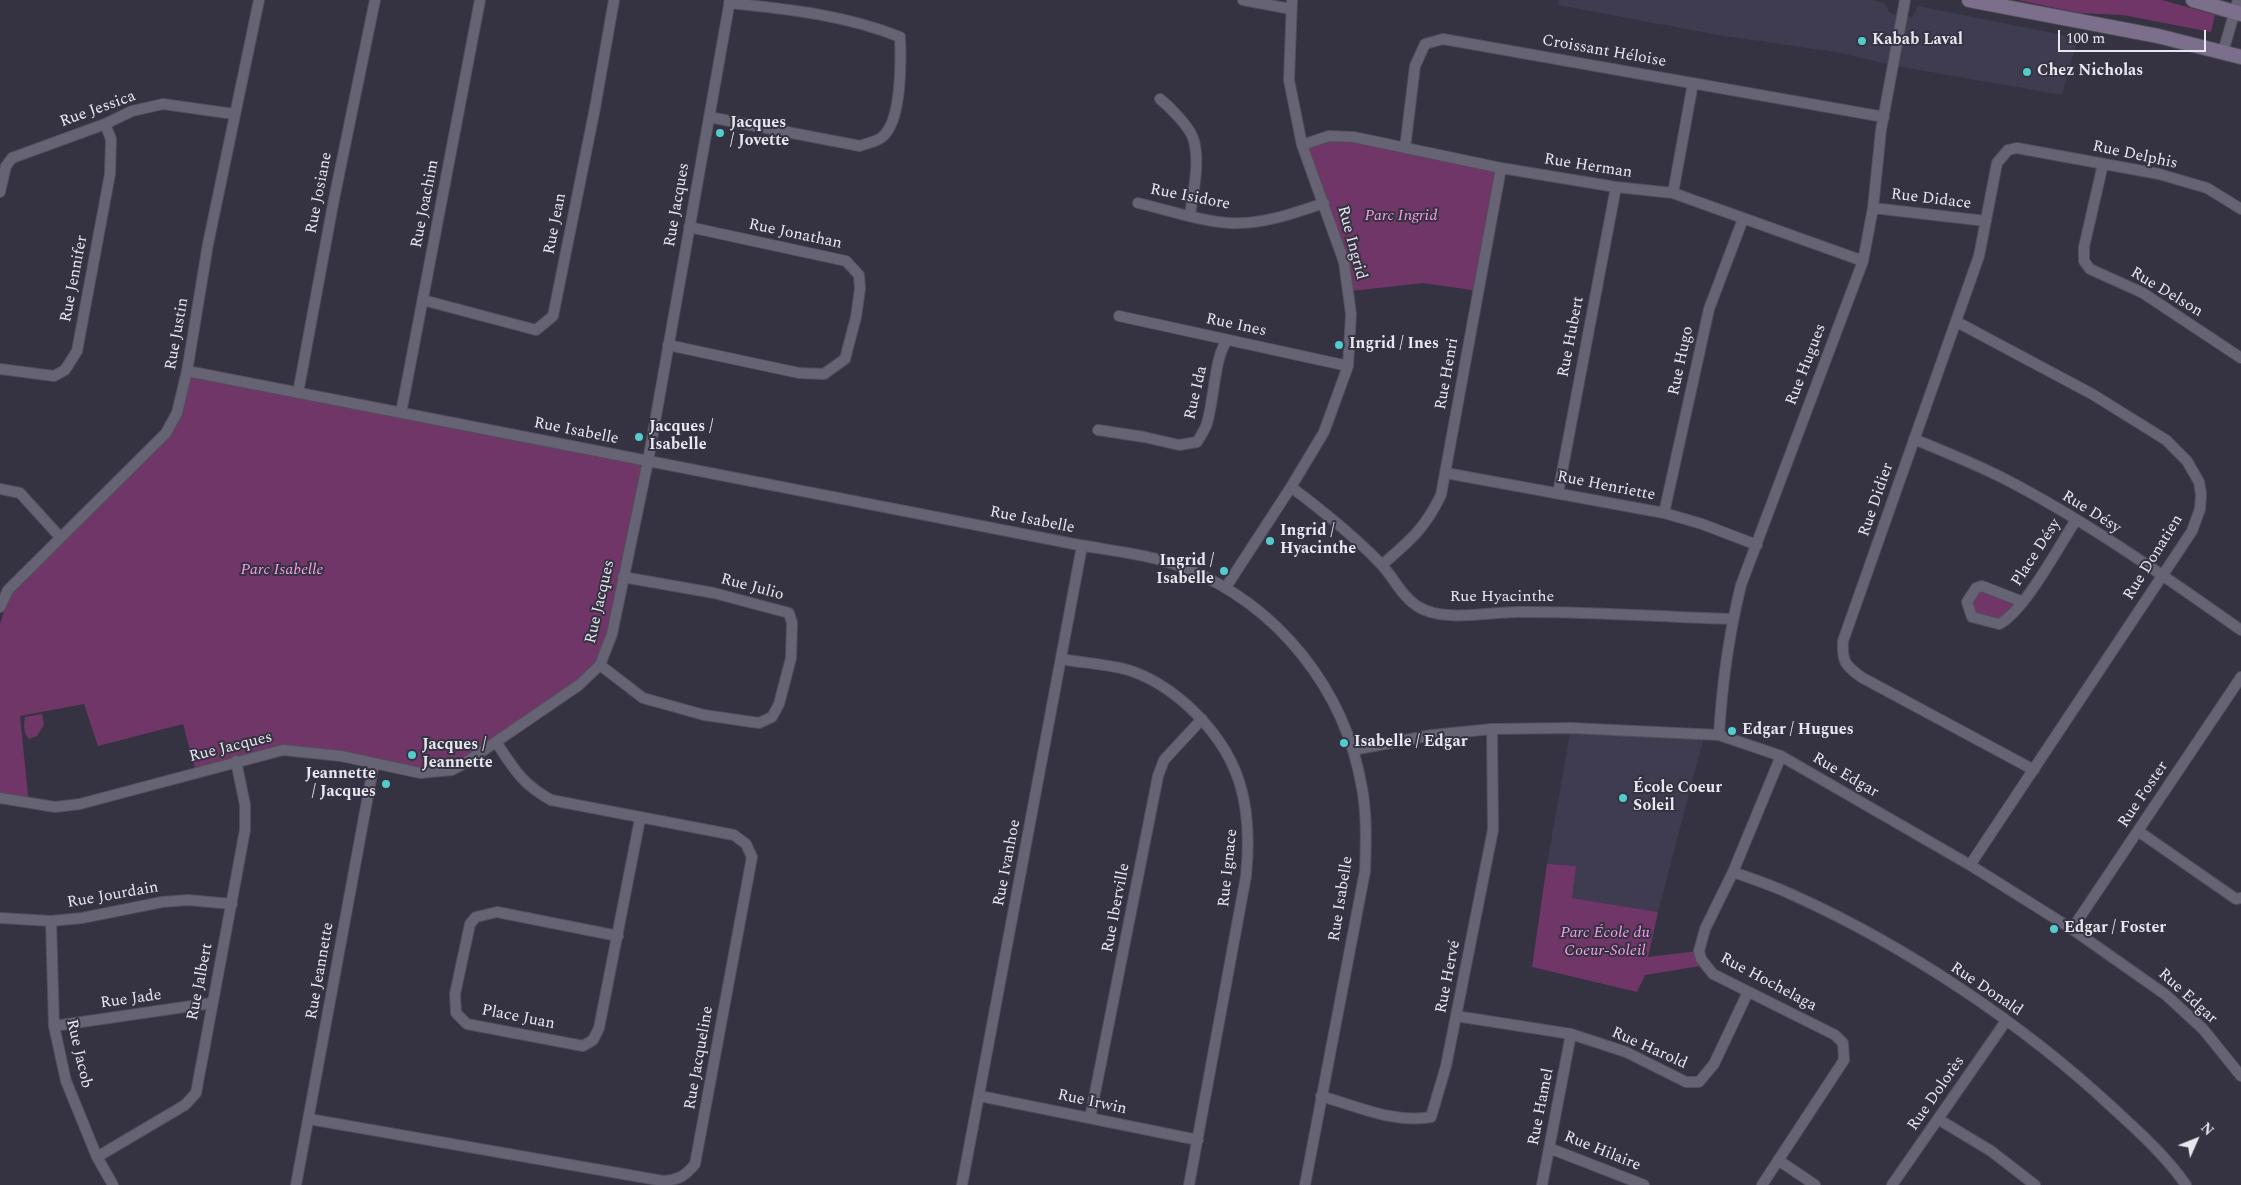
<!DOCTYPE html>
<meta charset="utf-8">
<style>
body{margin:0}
#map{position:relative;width:2241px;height:1185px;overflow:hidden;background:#353341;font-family:Spectral,serif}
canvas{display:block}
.north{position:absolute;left:2171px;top:1115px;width:50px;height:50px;-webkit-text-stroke:4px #353341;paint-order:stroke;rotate:46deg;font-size:14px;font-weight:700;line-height:20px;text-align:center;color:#e8e7f0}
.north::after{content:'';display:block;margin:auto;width:18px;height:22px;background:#e8e7f0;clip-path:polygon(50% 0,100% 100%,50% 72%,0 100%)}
.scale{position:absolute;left:2058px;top:30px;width:148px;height:22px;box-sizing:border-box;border:2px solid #e8e7f0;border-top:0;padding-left:6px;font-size:15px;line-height:18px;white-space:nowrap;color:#e8e7f0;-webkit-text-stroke:4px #353341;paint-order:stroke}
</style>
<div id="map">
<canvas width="2241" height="1185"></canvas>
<div class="north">N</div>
<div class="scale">100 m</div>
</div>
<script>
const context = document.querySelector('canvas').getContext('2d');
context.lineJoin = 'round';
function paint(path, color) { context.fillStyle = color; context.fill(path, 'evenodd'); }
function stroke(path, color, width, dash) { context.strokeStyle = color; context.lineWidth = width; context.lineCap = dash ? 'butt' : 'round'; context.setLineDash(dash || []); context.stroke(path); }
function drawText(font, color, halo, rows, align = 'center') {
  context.font = font + ' Spectral,serif'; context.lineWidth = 4; context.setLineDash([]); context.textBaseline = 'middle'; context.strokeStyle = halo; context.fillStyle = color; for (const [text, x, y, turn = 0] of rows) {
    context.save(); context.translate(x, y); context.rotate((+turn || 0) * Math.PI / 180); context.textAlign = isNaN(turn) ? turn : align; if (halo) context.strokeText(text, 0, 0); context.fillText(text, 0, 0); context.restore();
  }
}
const built = new Path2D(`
 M1559 0H1873L1884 3 1890 13 1912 18 1918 6 2078 38 2062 95 1896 66 1836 52 1718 35 1558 5Z
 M1571 728 1705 733 1658 912 1572 898 1547 864Z`);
const green = new Path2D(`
 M2018 0H2162L2215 15 2211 32 2123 15 2080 13Z
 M1329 136 1494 166 1500 186 1479 291 1423 283 1351 291 1302 145Z
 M187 371 648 461 600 665 496 742 438 773 283 750 196 772 183 724 98 746 84 704 20 716 29 805 0 799V624L8 598 48 549 166 433Z
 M1976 588 2023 602 2009 619 1972 617 1967 602Z
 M42 714 44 725 37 736 29 739C23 732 24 726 25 717Z
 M1547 864 1576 866 1572 898 1658 912 1648 957 1699 951 1706 965 1645 975 1637 992 1532 967Z`);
const street = new Path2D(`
 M1243 0 1291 9
 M2223 52 2238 0
 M1160 99C1170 107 1191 128 1194 141 1200 164 1193 192 1190 215
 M709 117 860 146C866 143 877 142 882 137 902 122 901 60 900 37 846 15 787 9 729 3
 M1302 145 1329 136 1354 137 1501 168 1616 187 1673 193 1863 261
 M1405 148 1415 66 1425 44 1443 39 1884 117
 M2103 164 2084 247V261L2090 269 2143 293 2241 358
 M0 192 6 166 12 158 105 124 132 111 163 104 234 114
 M1673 193 1693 83
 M1138 203C1168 210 1199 221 1229 223 1261 225 1295 213 1324 203
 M1873 208 1986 221
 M423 300 536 330 553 316 595 108 614 0
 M1119 316 1348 366
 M1957 322 2092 394 2166 440 2187 461 2199 482 2201 494 2200 509 2192 531 1970 865
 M668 345 799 373 824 374 845 359 856 317 860 289 859 275 846 261 689 227
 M0 369 54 376 65 370 77 351 110 174 111 139 105 124
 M187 371 1074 544C1112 551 1149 554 1185 568 1278 605 1345 689 1362 788 1367 815 1366 843 1365 871L1305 1185
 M298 393 334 199 375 0
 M401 413 480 0
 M1098 430 1144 437 1179 445 1197 442C1200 437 1204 431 1206 426 1214 406 1214 353 1228 340
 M1914 439C1943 451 1973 463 2001 477 2085 520 2164 576 2241 630
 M1446 473 1664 513 1702 524 1757 545
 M1291 487C1323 511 1353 535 1380 563 1393 576 1401 596 1417 606 1442 623 1489 612 1517 612 1589 611 1661 617 1733 619
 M0 489 20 493 60 537
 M1558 493 1616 187
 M1664 513 1709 309 1743 219
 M1382 565C1410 540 1424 530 1441 495L1501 168
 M1226 587 1291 487 1324 432 1348 366 1351 314 1344 262 1302 145 1289 80 1292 0
 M2023 602 1982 586 1976 588 1967 602 1972 617 1999 624C2024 612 2059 546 2076 520
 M0 607 8 590 166 433 177 413 187 371 208 244 259 0
 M1061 659C1083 663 1107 664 1128 670 1151 677 1169 689 1187 705 1241 754 1253 805 1246 876L1189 1185
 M600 665 643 698 704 715 759 723 772 717 779 704 791 658 792 623 789 613 714 593 623 577
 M1719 735C1722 684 1729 634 1741 585L1863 261 1873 208 1881 130 1905 0
 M1353 750 1432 735 1492 729 1571 728 1719 735 1781 756 1970 865 2072 929 2166 995 2203 1029 2241 1076
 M2034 770 1861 677C1845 665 1842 662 1843 641L1979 256 1997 163 2008 150 2017 148 2159 174 2207 188 2241 209
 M0 798 55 807 80 804 283 750 341 756 420 773 452 770 465 763 579 685 600 665 612 634 648 461 730 0
 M2138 831 2236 899 2241 898
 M1733 872C1753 879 1774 886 1793 895 1906 946 2023 1024 2113 1108 2139 1132 2166 1156 2186 1185
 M0 918 51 921 82 918 162 902 188 900 232 904
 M51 921 54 1026 66 1081 97 1157 113 1185
 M2072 929 2241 677
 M618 936 497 912 476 917 470 924 455 994 456 1013 467 1024 583 1046 593 1040 599 1028 640 819
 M1456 1016 1571 1034 1626 1052 1686 1082H1699L1714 1064 1748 992
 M54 1026 212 1003
 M980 1096 1198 1140
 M1321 1096C1356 1106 1395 1124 1431 1117L1446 1066 1493 830 1492 729
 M1090 1118 1158 776 1164 760 1202 719
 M309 1119 663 1181C679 1180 685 1176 695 1164L752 857 746 844 734 835 551 800C522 784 514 769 496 742
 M1938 1119 1991 1151 2035 1185
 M1549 1148 1644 1185
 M97 1157 185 1105 196 1093 245 830V805L236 761
 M1778 1160 1815 1185
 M296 1185 374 763
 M962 1185 1082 546
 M1542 1185 1571 1034
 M1762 1185 1844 1060 1843 1043 1835 1035 1713 974 1701 959 1699 951 1705 929 1733 872 1781 756
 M1892 1185 2006 1021`);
const secondary = new Path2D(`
 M1969 0 2158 36 2241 57
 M2193 0 2241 14`);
const markers = [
 [1862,41,5,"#52cdce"],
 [2027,72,5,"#52cdce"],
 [720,133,5,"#52cdce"],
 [1339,345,5,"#52cdce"],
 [639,437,5,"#52cdce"],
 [1270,541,5,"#52cdce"],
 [1224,571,5,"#52cdce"],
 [1732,731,5,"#52cdce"],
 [1344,743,5,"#52cdce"],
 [412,755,5,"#52cdce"],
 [386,784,5,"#52cdce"],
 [1623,798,5,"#52cdce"],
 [2054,929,5,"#52cdce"]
];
const poiNames = [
 ["Kabab Laval",1872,41],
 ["Chez Nicholas",2037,72],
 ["Jacques",730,124],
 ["/ Jovette",730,142],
 ["Ingrid / Ines",1349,345],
 ["Jacques /",649,428],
 ["Isabelle",649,446],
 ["Ingrid /",1280,532],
 ["Hyacinthe",1280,550],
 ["Ingrid /",1214,562,"right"],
 ["Isabelle",1214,580,"right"],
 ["Edgar / Hugues",1742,731],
 ["Isabelle / Edgar",1354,743],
 ["Jacques /",422,746],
 ["Jeannette",422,764],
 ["Jeannette",376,775,"right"],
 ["/ Jacques",376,793,"right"],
 ["École Coeur",1633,789],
 ["Soleil",1633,807],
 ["Edgar / Foster",2064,929]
];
const streetNames = [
 ["Croissant Héloise",1604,52,10],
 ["Rue Jessica",98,110,-20],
 ["Rue Delphis",2135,156,12],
 ["Rue Herman",1588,167,9],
 ["Rue Josiane",320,193,-79],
 ["Rue Isidore",1190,198,11],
 ["Rue Didace",1931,200,7],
 ["Rue Joachim",426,204,-79],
 ["Rue Jacques",678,205,-80],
 ["Rue Jean",556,224,-79],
 ["Rue Jonathan",795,235,12],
 ["Rue Ingrid",1351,243,75],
 ["Rue Jennifer",75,279,-79],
 ["Rue Delson",2166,293,31],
 ["Rue Ines",1236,326,12],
 ["Rue Justin",178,334,-80],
 ["Rue Hubert",1572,337,-79],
 ["Rue Hugo",1682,361,-78],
 ["Rue Hugues",1807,365,-69],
 ["Rue Henri",1448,374,-80],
 ["Rue Ida",1197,393,-77],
 ["Rue Isabelle",576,432,11],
 ["Rue Henriette",1606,487,11],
 ["Rue Didier",1877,500,-71],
 ["Rue Désy",2091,513,32],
 ["Rue Isabelle",1032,521,11],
 ["Place Désy",2037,553,-57],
 ["Rue Donatien",2154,558,-58],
 ["Rue Julio",752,588,15],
 ["Rue Hyacinthe",1502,598],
 ["Rue Jacques",601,602,-77],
 ["Rue Jacques",231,748,-14],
 ["Rue Edgar",1845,776,30],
 ["Rue Foster",2144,795,-56],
 ["Rue Ivanhoe",1008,863,-79],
 ["Rue Ignace",1229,868,-84],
 ["Rue Jourdain",113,896,-10],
 ["Rue Isabelle",1342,899,-81],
 ["Rue Iberville",1117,908,-79],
 ["Rue Jeannette",321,971,-80],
 ["Rue Hervé",1449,977,-79],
 ["Rue Jalbert",201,982,-79],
 ["Rue Hochelaga",1768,983,28],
 ["Rue Donald",1986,990,34],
 ["Rue Edgar",2187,997,42],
 ["Rue Jade",131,1000,-8],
 ["Place Juan",518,1018,11],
 ["Rue Harold",1649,1049,24],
 ["Rue Jacob",78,1054,77],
 ["Rue Jacqueline",700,1058,-80],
 ["Rue Dolorès",1937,1094,-55],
 ["Rue Irwin",1092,1103,12],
 ["Rue Hamel",1542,1107,-79],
 ["Rue Hilaire",1602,1152,22]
];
const parkNames = [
 ["Parc Ingrid",1401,217],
 ["Parc Isabelle",282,571],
 ["Parc École du",1605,934],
 ["Coeur-Soleil",1605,952]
];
paint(built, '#3f3b50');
paint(green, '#703667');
stroke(street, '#524f5b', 12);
stroke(secondary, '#524f5b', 16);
stroke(street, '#666474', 10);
stroke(secondary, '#7c6f8c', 14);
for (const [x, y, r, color] of markers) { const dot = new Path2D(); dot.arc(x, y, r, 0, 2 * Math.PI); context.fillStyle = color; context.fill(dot); stroke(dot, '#353341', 2); }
drawText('bold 16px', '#e8e7f0', '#353341', poiNames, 'left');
drawText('16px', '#e8e7f0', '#353341', streetNames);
drawText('italic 16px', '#fa9ceb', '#353341', parkNames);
</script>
